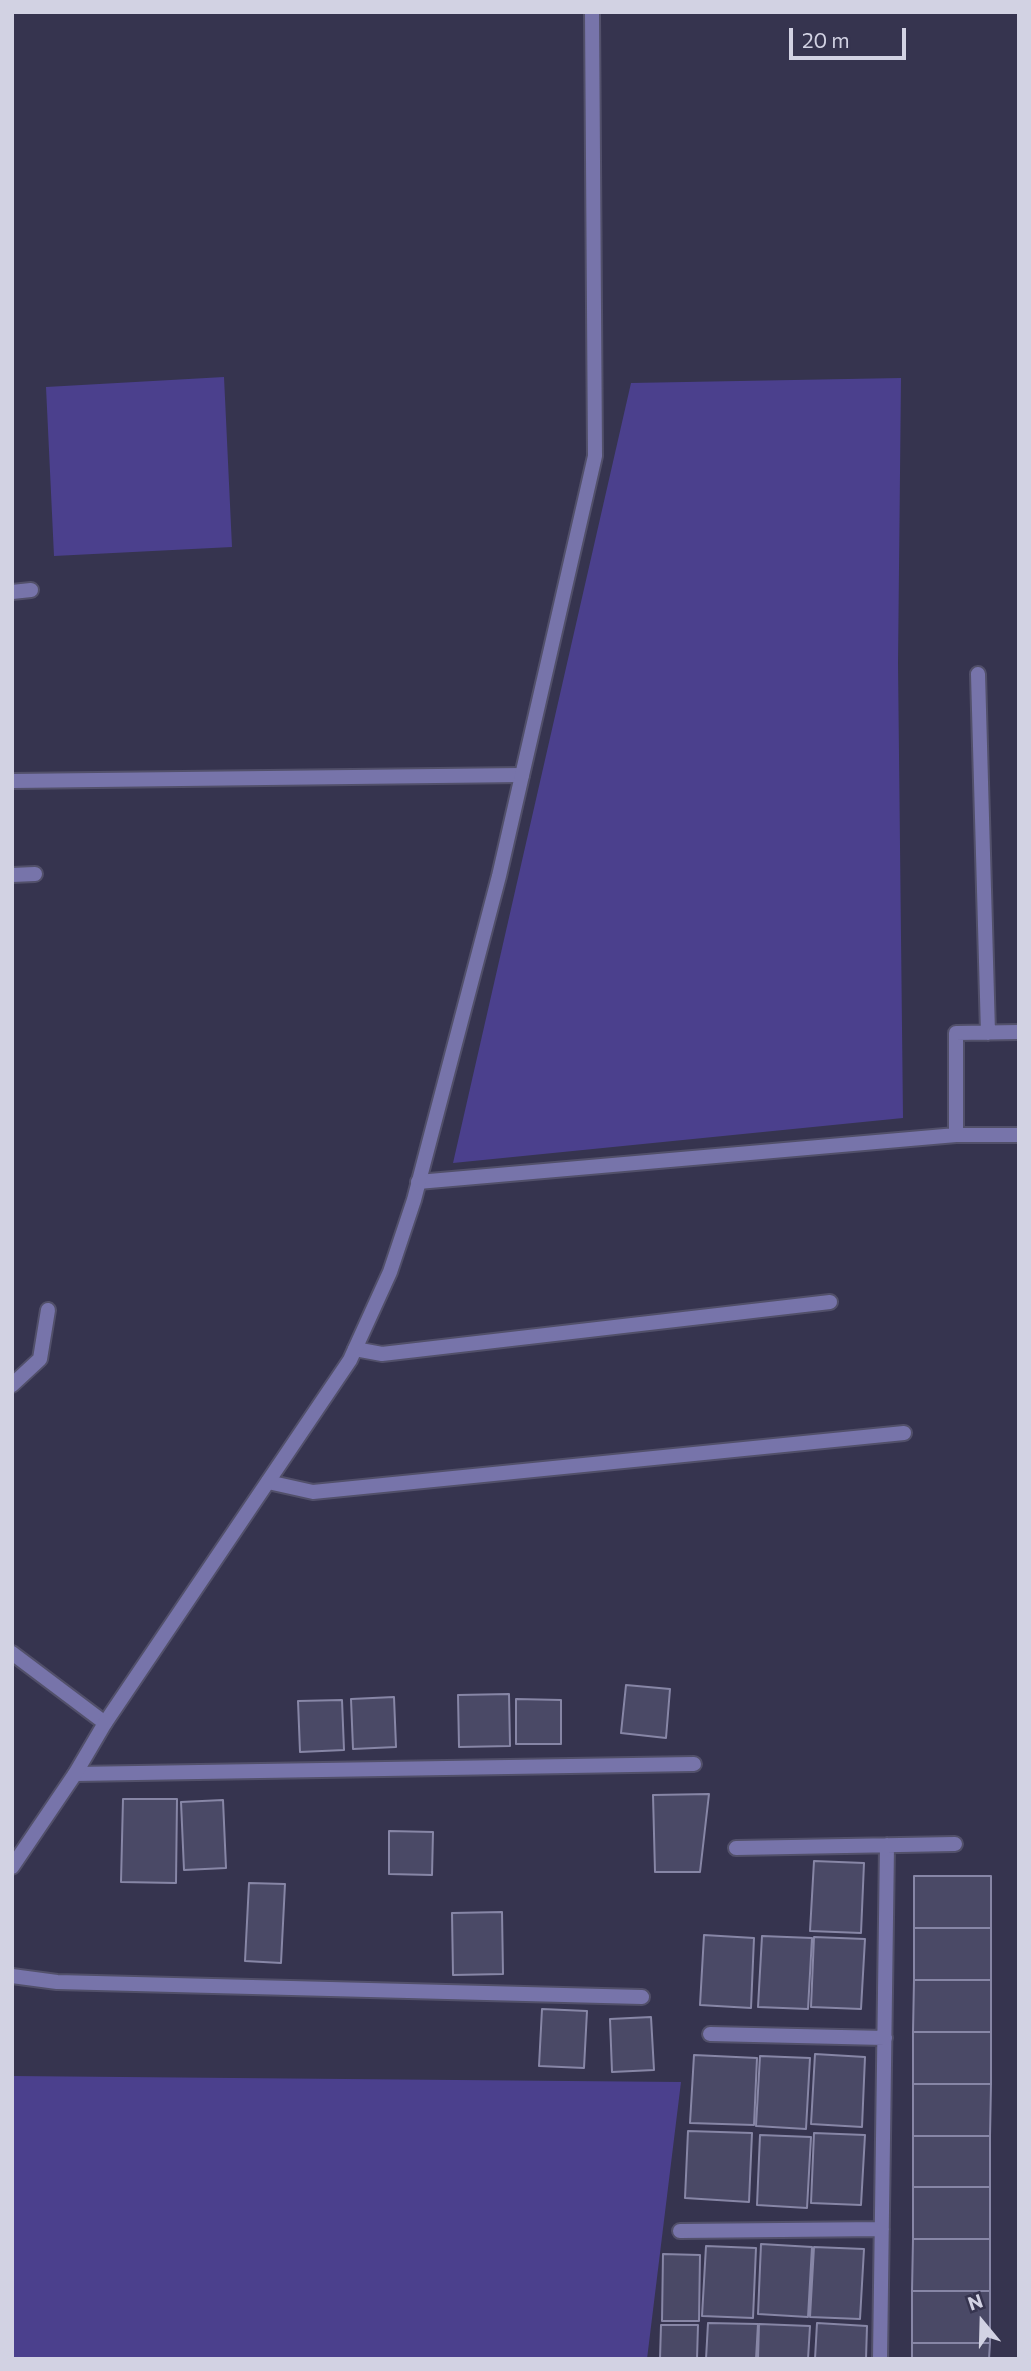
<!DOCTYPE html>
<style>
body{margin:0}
#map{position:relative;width:1031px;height:2371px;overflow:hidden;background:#36344f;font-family:Commissioner,sans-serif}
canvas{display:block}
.frame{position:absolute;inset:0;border:14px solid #d2d2e3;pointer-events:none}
.north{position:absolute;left:947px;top:2287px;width:70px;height:70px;-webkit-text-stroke:5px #36344f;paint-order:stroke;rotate:341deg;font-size:19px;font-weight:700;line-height:28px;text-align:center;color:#d2d2e3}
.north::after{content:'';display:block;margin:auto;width:24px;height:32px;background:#d2d2e3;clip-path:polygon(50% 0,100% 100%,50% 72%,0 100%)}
.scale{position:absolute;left:789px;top:28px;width:117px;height:32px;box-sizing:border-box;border:4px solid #d2d2e3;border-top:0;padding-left:9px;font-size:21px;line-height:24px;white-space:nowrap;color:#d2d2e3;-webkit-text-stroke:5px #36344f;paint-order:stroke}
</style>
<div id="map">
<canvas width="1031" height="2371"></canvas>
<div class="frame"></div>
<div class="north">N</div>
<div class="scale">20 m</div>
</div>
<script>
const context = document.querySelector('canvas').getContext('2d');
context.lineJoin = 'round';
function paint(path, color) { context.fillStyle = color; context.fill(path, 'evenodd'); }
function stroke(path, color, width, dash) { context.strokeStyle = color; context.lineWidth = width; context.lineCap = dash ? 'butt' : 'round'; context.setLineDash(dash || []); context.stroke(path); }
const green = new Path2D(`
 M224 377 232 547 54 556 46 387Z
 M901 378 898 663 903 1118 453 1163 631 383Z
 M12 2076 681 2082 647 2359H12Z`);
const building = new Path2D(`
 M626 1685 670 1689 666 1738 621 1733Z
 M509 1694 510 1746 459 1747 458 1695Z
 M394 1697 396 1747 353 1749 351 1699Z
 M516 1699 561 1700V1744H516Z
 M342 1700 344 1750 300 1752 298 1701Z
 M709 1794 700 1872H655L653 1795Z
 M123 1799H177L176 1883 121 1882Z
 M223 1800 226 1868 184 1870 181 1802Z
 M389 1831 433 1832 432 1875 389 1874Z
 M814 1861 864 1863 861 1933 810 1931Z
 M914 1876H991V1928H914Z
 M249 1883 285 1884 281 1963 245 1961Z
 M502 1912 503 1974 453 1975 452 1913Z
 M914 1928H991V1980H914Z
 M704 1935 754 1938 751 2008 700 2005Z
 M762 1936 812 1938 808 2009 758 2007Z
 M814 1937 865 1939 861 2009 811 2007Z
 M914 1980H991V2032H913Z
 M542 2009 587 2011 584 2068 539 2066Z
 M651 2017 654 2070 612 2072 610 2019Z
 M913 2032H991V2084H913Z
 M815 2054 865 2057 862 2127 811 2124Z
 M694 2055 757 2058 754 2125 690 2123Z
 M760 2056 810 2058 806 2129 756 2126Z
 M913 2084H991L990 2136H913Z
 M688 2131 752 2133 749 2202 685 2198Z
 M814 2133 865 2135 861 2205 811 2203Z
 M760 2135 811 2137 807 2208 757 2205Z
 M913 2136H990V2187H913Z
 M913 2187H990V2239H913Z
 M913 2239H990V2291H912Z
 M761 2244 812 2247 808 2317 758 2314Z
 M706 2246 756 2248 753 2318 702 2316Z
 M814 2247 864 2249 860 2319 810 2317Z
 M663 2254 700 2255 699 2321H662Z
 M912 2291H990V2343H912Z
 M708 2323 758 2324 756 2359H706Z
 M817 2323 867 2326 866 2359H815Z
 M759 2324 810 2326 808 2359H758Z
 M661 2325H698L697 2359H660Z
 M912 2343H990L989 2359H912Z`);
const minor = new Path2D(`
 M12 592 31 590
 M978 674 988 1033
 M12 781 522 775
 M12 875 35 874
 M956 1135V1033L1019 1032
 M418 1182 956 1135H1019
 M355 1349 382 1354 830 1302
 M12 1385 40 1359 48 1310
 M268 1482 313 1492 904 1433
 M12 1653 105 1723
 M75 1774 694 1764
 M736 1848 955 1844
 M12 1976 57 1982 642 1997
 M710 2034 885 2038
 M680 2231 882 2229
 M880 2359 887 1845`);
const tertiary = new Path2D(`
 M12 1867 75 1774 105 1723 350 1360 390 1272 414 1200 499 876 595 456 592 12`);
paint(green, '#4b408d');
paint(building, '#4a4966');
stroke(building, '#8786a6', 2);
stroke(minor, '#52506a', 18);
stroke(tertiary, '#52506a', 18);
stroke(minor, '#7774aa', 14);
stroke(tertiary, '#7774aa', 14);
</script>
